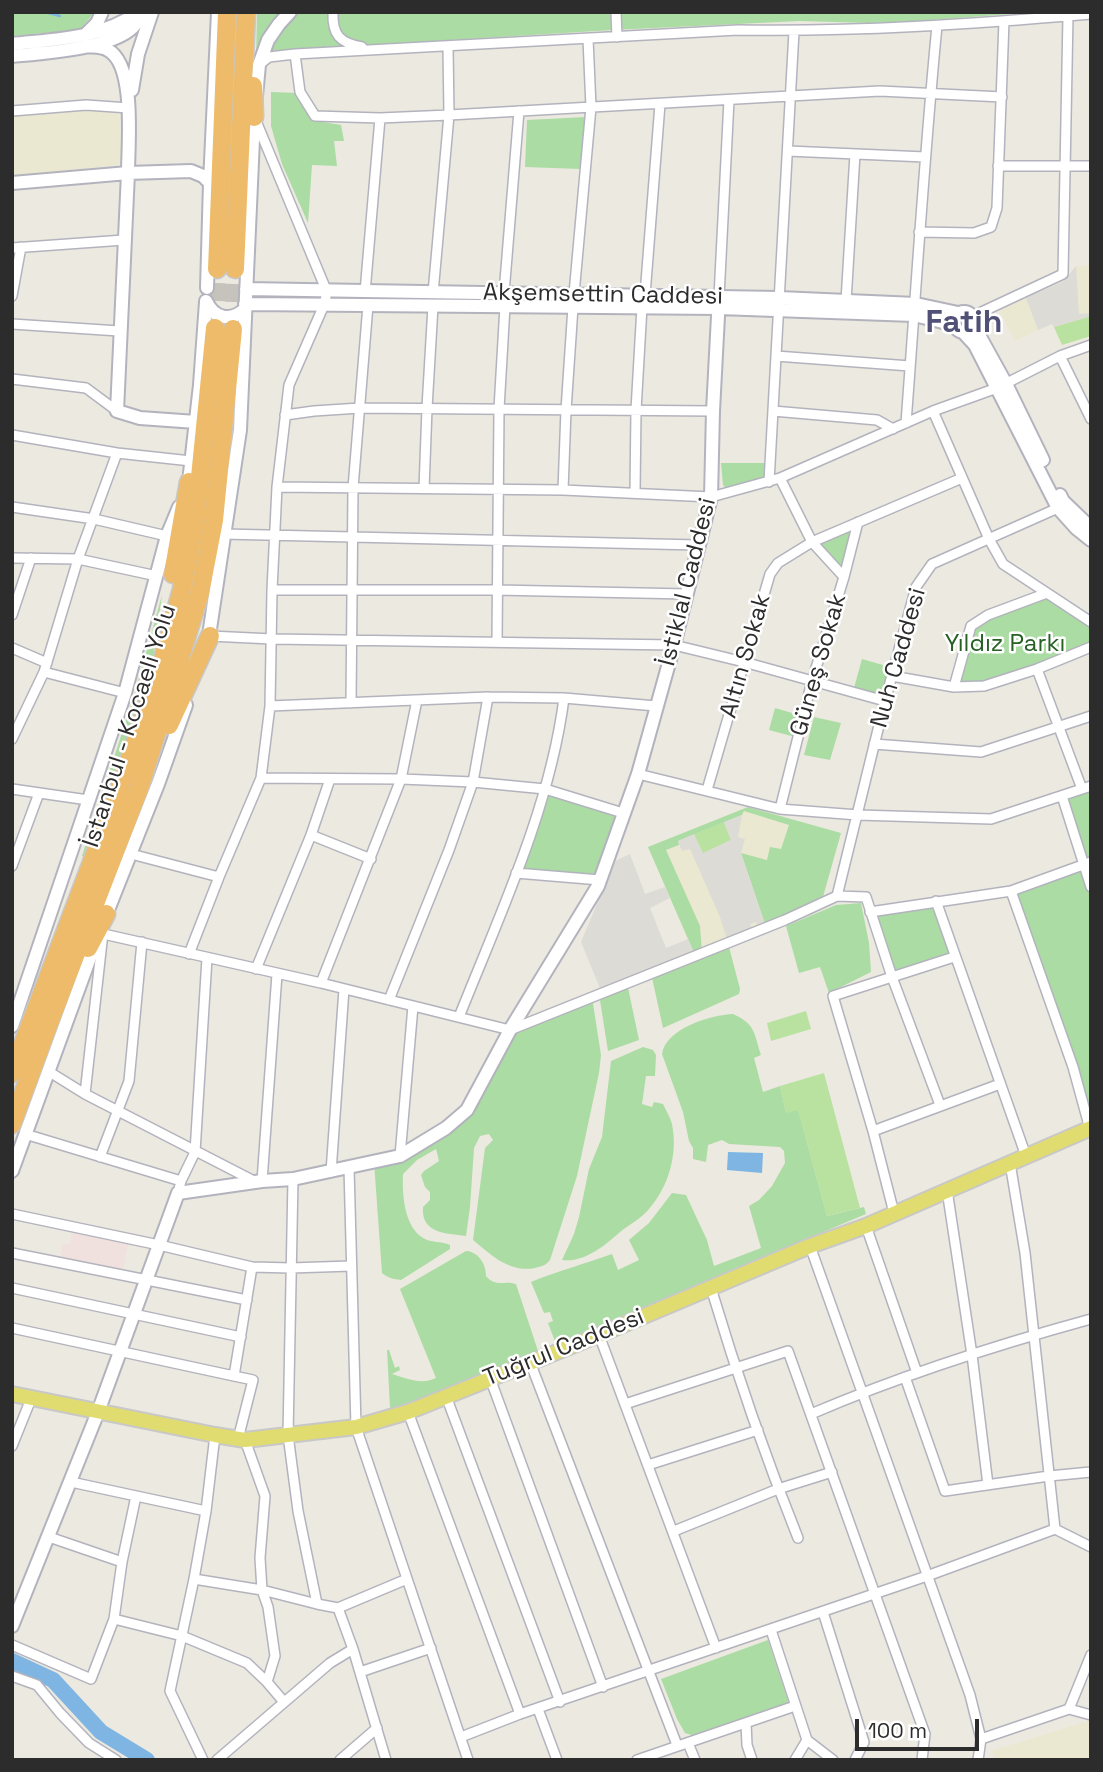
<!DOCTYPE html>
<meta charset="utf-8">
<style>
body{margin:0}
#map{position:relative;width:1103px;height:1772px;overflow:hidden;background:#ece9e0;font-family:"Space Grotesk",sans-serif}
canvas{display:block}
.frame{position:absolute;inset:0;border:14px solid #2c2c2c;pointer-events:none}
.scale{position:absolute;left:855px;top:1719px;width:124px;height:32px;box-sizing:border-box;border:4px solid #2c2c2c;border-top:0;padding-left:9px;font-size:21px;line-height:24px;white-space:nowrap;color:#2c2c2c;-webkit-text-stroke:5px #fff;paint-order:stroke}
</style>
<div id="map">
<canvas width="1103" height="1772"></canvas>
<div class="frame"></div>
<div class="scale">100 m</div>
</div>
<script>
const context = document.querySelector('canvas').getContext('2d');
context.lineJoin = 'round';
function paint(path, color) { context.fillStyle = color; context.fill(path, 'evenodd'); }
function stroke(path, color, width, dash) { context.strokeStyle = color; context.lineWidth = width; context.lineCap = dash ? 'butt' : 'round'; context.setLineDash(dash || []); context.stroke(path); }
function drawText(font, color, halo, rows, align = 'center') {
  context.font = font + ' "Space Grotesk",sans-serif'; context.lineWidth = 5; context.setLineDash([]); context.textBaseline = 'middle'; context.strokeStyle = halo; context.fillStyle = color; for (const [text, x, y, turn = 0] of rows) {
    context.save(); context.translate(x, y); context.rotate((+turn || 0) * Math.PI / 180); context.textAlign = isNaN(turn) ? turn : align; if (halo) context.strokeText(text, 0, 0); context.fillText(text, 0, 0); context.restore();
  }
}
const education = new Path2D(`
 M102 109 119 115 123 164 12 177V116Z
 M1076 266H1091V336L1062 345 1052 324 1015 341 999 310 1064 281Z
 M748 807 803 823 821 904 695 956 648 847Z
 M1088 1721H1091V1760H995L991 1751Z`);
const medical = new Path2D(`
 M72 1229 129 1240 123 1269 61 1257 62 1245 70 1243Z`);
const green = new Path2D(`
 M12 12H95L81 28 76 30 12 36Z
 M257 12H1036L918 21 869 23 800 21 613 30 271 51 256 60Z
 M271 92 298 93 311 120 341 125 344 141H334L337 166 312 165 308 223 282 164 271 126Z
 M586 117 580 169 525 167 527 120Z
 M721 463H765V480L729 491 723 485Z
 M858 522 844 577 812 542Z
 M1047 593 1091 622V647L984 686 954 687 971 626Z
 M162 595 148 695 91 859 82 856 134 696Z
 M862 659 890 667 882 696 854 688Z
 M775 708 799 715 795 737 769 730Z
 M814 717 841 723 830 760 804 755Z
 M1091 786V862L1083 866 1091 887V1122L1011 891 1083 865 1062 796Z
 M545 789 623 813 600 880 516 873Z
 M748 807 841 833 821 904 766 927 741 853 767 860 770 847 781 849 789 825 744 811 742 815 678 841 679 845 666 850 700 926 702 952 728 943 740 989 739 994 663 1028 651 973 695 955 648 847Z
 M936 901 954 957 892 977 870 912Z
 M861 903 869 943 871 972 829 993 820 967 799 973 786 926 836 905Z
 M627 983 639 1040 608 1051 599 994Z
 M592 997 601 1055 599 1073 577 1176 550 1260C545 1266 542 1266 535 1268 510 1273 491 1255 473 1240L485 1148 493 1140 489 1134 480 1136 474 1148 470 1207 466 1236C446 1233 421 1234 423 1207L430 1200V1192L425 1187 421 1175 424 1171 439 1161 436 1149 417 1160 403 1174C402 1194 404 1226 423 1238 431 1243 442 1241 450 1245V1249L401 1280C393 1279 388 1278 382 1273L374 1162 400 1156 467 1110 510 1030Z
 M733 1014C756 1024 754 1034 761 1055L754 1058 763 1092 780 1086 786 1112 798 1109 827 1216 864 1207 866 1214 556 1344 548 1323 553 1321 550 1312 544 1313 531 1282C557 1271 585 1264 612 1254L618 1270 639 1260 629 1240 649 1223 672 1193 686 1195 707 1240 714 1266 761 1248 749 1206 759 1200 772 1186 785 1163 784 1151 780 1147 729 1144 722 1140 708 1145 706 1162 693 1159V1148L689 1141 683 1112 662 1054C666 1028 711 1015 733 1014Z
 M643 1047 653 1050 656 1055 655 1076H646L642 1104 652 1107 654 1102 663 1104C666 1110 670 1117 672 1124 678 1154 669 1186 649 1209 641 1219 628 1225 619 1233 604 1246 584 1263 562 1260L574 1234 579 1217 589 1169 602 1137 611 1061Z
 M466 1251C479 1252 486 1264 486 1276 496 1288 504 1280 516 1284L538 1351 406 1407 390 1408 387 1350H389L395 1368 399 1366 400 1370 392 1374C408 1379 421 1385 436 1378L400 1289Z
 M768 1640 789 1704 695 1736 685 1733 677 1719 661 1679Z`);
const pitch = new Path2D(`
 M1091 316V336L1062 345 1054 327Z
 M724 822 731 840 702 854 694 834Z
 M806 1011 811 1029 771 1041 767 1023Z
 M824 1073 860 1208 827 1216 798 1110 786 1113 780 1086Z`);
const plaza = new Path2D(`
 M1076 266 1079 314 1091 313V316L1054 327 1052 324 1038 330 1026 298 1064 281Z
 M742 815 738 837 745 839 741 853 766 927 759 930 756 922 750 924 753 932 728 943 720 917 690 849 682 851 678 841 694 834 703 853 731 840 724 822Z
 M630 854 645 894 665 887 670 898 650 908 666 948 688 939 695 956 602 993 581 942 615 861Z`);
const water = new Path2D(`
 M728 1152 763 1153 762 1173 727 1170Z`);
const stream = new Path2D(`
 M45 12 60 16`);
const river = new Path2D(`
 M12 1661 53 1680 101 1732 147 1760`);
const highwayTunnel = new Path2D(`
 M215 328 217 269
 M233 329 235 269`);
const street = new Path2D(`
 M333 12C332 35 340 43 362 47
 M616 12 617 37
 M295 54 300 92 315 116 380 118 449 115 880 91 1002 97
 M260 64 269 57 295 54 738 30C856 32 973 24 1091 14
 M12 111 86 105 129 108
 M788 151 925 157
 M998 166H1091
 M919 232 974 233 991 227 997 208 1004 21
 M12 248 124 240
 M365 292 380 118
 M433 293 449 115 448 47
 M504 293 519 111
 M574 294 591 107 588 39
 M645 295 660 104
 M12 296 21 247
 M719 297 729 100
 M846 301 855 154
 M973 316 1063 274 1068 16
 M12 324 119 331
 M776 356 910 366
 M1060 356 1091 419
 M12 379 86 388 117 411
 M773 411 877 420 893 429
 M933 411 989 539 1003 564 1091 622
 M285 415 314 411 360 408 713 411
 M906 423C916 291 924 158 937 26
 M12 435 117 453 191 461
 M780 478 812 542 844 577
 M769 482 794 31
 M277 487 563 490 711 497 780 478 933 411 997 388 1060 356 1091 345
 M424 489 427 408 433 306
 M563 490 566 410 573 307
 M635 492 636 410 642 307
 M12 507 94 519 167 536
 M223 534 698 545
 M12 558 78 559 157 576
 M272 590H497L687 594
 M12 615 31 558
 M210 636 272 639 674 645 744 662 885 701
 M497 642 499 409 505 306
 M12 648 47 663
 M1037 669 1082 789
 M44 672 125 693
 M892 676 954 687 984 686 1037 669 1091 647
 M954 687 971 626 988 615 1047 593
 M351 703 353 488 368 305
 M270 706 488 697 564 698 656 706
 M12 739 44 672 78 559 117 453
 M874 744 981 752 1091 716
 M638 774 780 809 858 815 991 819 1091 786
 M261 778 401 779 473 782 545 789 623 813
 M12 789 88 800
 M707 790 770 574 778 563 812 542 962 478
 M1062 796 1091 887
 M780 809 812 681 844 577 858 522
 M311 835 371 859
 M131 854 219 877
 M12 866 39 793
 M516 873 600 880
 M1011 891 1073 1067 1090 1129
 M837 896 885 701 916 587 932 564 1058 508 1060 506
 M936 901 1026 1156
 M870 912 1011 891 1091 862
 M99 933 321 983 510 1030 785 920 837 896 866 897 892 977 940 1105
 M189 954 219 877 261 778 270 706 272 590 277 487 289 385 324 305 327 292 256 121
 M256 969 311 835 330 779
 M321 983 401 779 417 700
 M389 1000 449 850 473 782 488 697
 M459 1017C500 914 550 808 564 698
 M48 1071 85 1094 254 1181
 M85 1094 103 933
 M873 1131 1000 1084
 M25 1134 181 1181
 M400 1156 413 1006
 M100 1157 129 1081 142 942
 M1010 1163 1025 1253 1055 1529 1091 1547
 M349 1168 356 1427 468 1760
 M331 1172 344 989
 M293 1179 288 1435 298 1511 317 1604
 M262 1181 277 974
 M947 1190 972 1355 988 1485
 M178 1193 181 1181 195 1152 207 958
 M894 1213 873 1131 833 996 954 957
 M12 1214 159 1245 252 1267 291 1268 351 1266
 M866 1226 917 1373
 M810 1246 970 1695 981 1739 978 1760
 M12 1253 247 1300
 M12 1288 241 1337
 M711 1288C736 1372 765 1456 798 1538
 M12 1328 234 1376 252 1267
 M599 1335 716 1648
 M530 1362 677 1745
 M234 1376 253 1380 238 1439
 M905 1377 945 1491 1049 1476 1091 1472
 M490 1378 603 1687
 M446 1396 560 1702
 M625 1404 788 1351 925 1734 922 1760
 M408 1412 520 1714
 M811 1414C902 1375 996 1345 1091 1319
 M245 1440 265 1496 260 1558 262 1590 268 1607 275 1656 267 1682
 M12 1446 31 1399
 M648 1465 758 1430
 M71 1482 206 1511
 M674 1531 778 1489 832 1472
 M122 1562 136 1496
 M194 1579 262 1590 317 1604 338 1608 407 1579
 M338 1608 353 1649 386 1760
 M823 1612 864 1742 855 1760
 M114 1619 182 1636 247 1663 267 1682 284 1702
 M771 1630 807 1740 833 1760
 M12 1645 91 1679 114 1619 122 1562 49 1537
 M360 1672 431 1648
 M12 1676 37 1685 60 1713 89 1743 116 1760
 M538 1709 557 1760
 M1069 1709 1091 1655
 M746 1723 747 1745 752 1760
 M461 1737 520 1714 927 1576 1055 1529
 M981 1739 1069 1709 1091 1715
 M688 1743 695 1760
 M203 1760 170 1691 194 1579 206 1511 215 1435
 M217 1760 330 1663 353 1649
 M340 1760 377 1728
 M637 1760 795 1706
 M795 1760 807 1740`);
const secondary = new Path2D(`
 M86 34 97 23 102 12
 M12 44C57 39 100 39 139 12
 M86 46C93 47 102 46 108 50 136 65 128 144 128 173L191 171 203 176 210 183
 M12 56C43 53 111 49 133 27 137 23 139 18 140 12
 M132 90 138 54 152 12
 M12 183 128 173 117 411 140 418 196 422
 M207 288 210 183 218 12
 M246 289 779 298 916 304 958 313
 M206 301C214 319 231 322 245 309
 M245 304 719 308 914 315 955 325
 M954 322a10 10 0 1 1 20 0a10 10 0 1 1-20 0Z
 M974 326 1006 384 1043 460
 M963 332 975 345 1058 508 1076 528 1091 540
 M186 490 189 482 200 385 206 302
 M1060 495 1063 501 1091 528
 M208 642 240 430 254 117 259 65 268 40 279 24 290 12
 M104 920 158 784 186 705
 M12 1026 125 693 167 536 179 507
 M12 1171 96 941
 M12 1626 98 1412 178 1193 262 1181 293 1179 400 1156 446 1128 467 1110 510 1030 598 886 638 774 674 645 711 497 713 411 719 297`);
const primary = new Path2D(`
 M12 1394 215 1435 245 1440 356 1427 408 1412 599 1335 810 1246 866 1226 1091 1128`);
const highway = new Path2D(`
 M253 86 254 117
 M217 269 227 12
 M235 269 246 12
 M173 574 189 482
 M169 725 210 636
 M88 948 106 914
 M12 1073 119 791 163 659 182 589 196 517 215 328
 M12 1124 47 1029 139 789 200 593 214 520 233 329`);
const streetNames = [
 ["Akşemsettin Caddesi",603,295,1],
 ["İstiklal Caddesi",688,582,-76],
 ["Altın Sokak",746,656,-74],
 ["Nuh Caddesi",899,658,-74],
 ["Güneş Sokak",819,665,-74],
 ["İstanbul - Kocaeli Yolu",130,726,-72],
 ["Tuğrul Caddesi",564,1348,-22]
];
const parkNames = [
 ["Yıldız Parkı",1005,644]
];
const districtNames = [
 ["Fatih",964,323]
];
paint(education, '#ebe8d1');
paint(medical, '#f1e1de');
paint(green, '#abdca3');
paint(pitch, '#b9e2a0');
paint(plaza, '#dcdbd6');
paint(water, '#7fb5e2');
stroke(stream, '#7fb5e2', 2.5);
stroke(river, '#7fb5e2', 16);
stroke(highwayTunnel, '#c6c3bc', 18, [18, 9]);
stroke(street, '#b3b3be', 12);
stroke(secondary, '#b3b3be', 16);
stroke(primary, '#c8c8c8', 18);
stroke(highway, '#c8c8c8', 21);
stroke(street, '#fff', 9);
stroke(secondary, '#fff', 12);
stroke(primary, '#e1dc6f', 14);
stroke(highway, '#edbb6a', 18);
drawText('24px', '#2c2c2c', '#fff', streetNames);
drawText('24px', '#246123', '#fff', parkNames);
drawText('bold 32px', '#515178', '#fff', districtNames);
</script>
